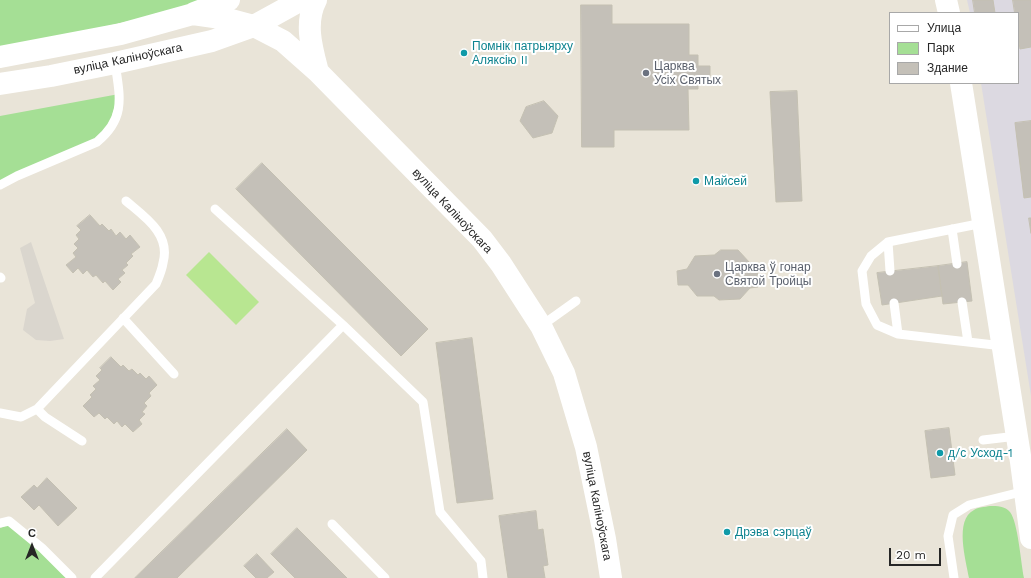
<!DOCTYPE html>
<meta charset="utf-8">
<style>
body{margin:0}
#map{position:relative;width:1031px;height:578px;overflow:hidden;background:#e9e4d8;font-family:"Work Sans",sans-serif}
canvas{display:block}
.legend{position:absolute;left:889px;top:12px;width:130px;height:72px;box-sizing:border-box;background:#fff;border:1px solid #a8a8a8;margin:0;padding:5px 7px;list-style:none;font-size:12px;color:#262626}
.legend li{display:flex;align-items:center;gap:8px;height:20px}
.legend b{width:20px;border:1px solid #a8a8a8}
.north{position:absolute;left:12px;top:526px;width:40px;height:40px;-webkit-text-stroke:3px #fff;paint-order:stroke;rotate:0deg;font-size:11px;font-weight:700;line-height:16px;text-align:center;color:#262626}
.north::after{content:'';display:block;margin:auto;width:14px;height:18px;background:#262626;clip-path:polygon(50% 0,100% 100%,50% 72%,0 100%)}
.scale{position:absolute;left:889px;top:548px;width:52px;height:18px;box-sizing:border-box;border:2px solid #262626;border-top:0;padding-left:5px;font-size:12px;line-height:14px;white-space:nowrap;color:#262626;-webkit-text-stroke:3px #fff;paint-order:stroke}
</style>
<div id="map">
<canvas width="1031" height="578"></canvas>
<ul class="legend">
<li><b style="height:5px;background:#fff"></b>Улица</li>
<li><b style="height:11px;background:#a5df95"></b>Парк</li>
<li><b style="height:11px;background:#c4c0b8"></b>Здание</li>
</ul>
<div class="north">С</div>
<div class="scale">20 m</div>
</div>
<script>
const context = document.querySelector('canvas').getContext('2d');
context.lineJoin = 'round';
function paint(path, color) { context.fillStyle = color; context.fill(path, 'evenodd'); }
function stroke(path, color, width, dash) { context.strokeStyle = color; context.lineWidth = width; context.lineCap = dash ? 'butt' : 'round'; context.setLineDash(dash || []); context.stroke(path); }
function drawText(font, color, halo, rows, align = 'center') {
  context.font = font + ' "Work Sans",sans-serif'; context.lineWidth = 4; context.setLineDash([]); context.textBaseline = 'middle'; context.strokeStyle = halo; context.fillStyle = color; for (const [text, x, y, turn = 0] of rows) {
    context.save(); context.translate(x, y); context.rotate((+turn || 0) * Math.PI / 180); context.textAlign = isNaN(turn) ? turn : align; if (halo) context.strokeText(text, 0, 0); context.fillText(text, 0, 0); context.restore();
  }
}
const industrial = new Path2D(`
 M967 0H1031V396L981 83H1018V13H970Z`);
const green = new Path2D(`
 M0 0H202L168 12 0 51Z
 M119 94 106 134 0 185V116Z
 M990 506C997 506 1005 506 1010 512 1018 522 1021 564 1024 578H969C966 560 954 520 974 510 978 507 985 507 990 506Z
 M8 525 41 552 67 578H0V528Z`);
const pitch = new Path2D(`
 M209 252 259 302 236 325 186 275Z`);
const plaza = new Path2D(`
 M31 242 64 339 50 341 36 340 23 330 27 309 35 303 20 248Z`);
const building = new Path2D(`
 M973 0H993L995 13H975Z
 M1013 0H1031V47L1020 49 1018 36V13H1015Z
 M581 5H612V24H689V55H698V66H710V80H698V89H688L689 130H614V147H582Z
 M797 91 802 201 776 202 770 92Z
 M544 101 558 116 552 133 533 138 520 121 526 107Z
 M1031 121V197L1024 198 1015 123Z
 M262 163 428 329 401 356 236 189Z
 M90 215 100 226 102 224 109 231 111 229 116 236 120 232 126 239 130 235 140 247 131 254 133 256 126 263 128 265 122 270 125 273 118 279 121 282 113 290 105 281 103 283 96 275 93 277 87 270 83 274 78 268 73 273 66 265 76 257 73 253 78 248 74 244 79 239 76 235 81 230 77 226Z
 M1029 218H1031V233Z
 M721 250H738L750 263H757L758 287 750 288 740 299 719 300 714 296H697L688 285H678L677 271 687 269 695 256 714 255Z
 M967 262 972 301 943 304 938 266Z
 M938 266 942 296 882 305 877 273Z
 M472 338 493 499 457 503 436 343Z
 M111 357 121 367 123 365 129 371 132 369 138 375 140 373 146 379 149 376 157 385 149 393 151 396 144 403 147 406 142 412 145 414 139 420 142 424 133 432 125 424 122 427 117 421 114 424 107 417 105 419 99 413 94 417 83 406 92 397 90 395 96 389 93 386 100 380 96 376 102 370 100 368Z
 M949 428 955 475 931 478 925 431Z
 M287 429 307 450 177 578H135Z
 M47 478 77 508 58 526 39 505 34 510 21 497 34 485 37 488Z
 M536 511 538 530 543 529 548 565 543 566 545 578H508L499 516Z
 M297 528 347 578H295L271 554Z
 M257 554 274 572 267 578H256L244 566Z`);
const service = new Path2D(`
 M0 185 17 176 97 142C126 118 120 97 115 63
 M215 209 343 325 423 402 440 512 481 561 483 578
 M952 229 957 264
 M888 242 871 256 862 271 866 304 877 325 898 334
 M890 271 888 242 983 223
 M0 277 1 278
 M962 302 968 342
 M894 303 898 334 1003 346
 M123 318 174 374
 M541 326 576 301
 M37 409 156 284C159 277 162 270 163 263 171 234 145 217 126 201
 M0 413 21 417 37 409 45 417 82 441
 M983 440 1017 436
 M0 523 9 521 42 548 72 578
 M332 524 385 578
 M95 578 343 325
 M954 578 948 536 953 515 969 505 1025 491`);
const tertiary = new Path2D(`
 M946 0 949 13
 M961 83 1021 462 1031 538`);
const secondary = new Path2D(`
 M316 0C304 23 312 49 318 72
 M194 13 229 0
 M0 57 121 34 193 14 228 19 254 26 283 41 318 72 482 239 501 264 541 326 564 373 586 447 605 539 611 578
 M0 84 51 76 115 63 212 41 254 26 301 0`);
const markers = [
 [464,53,4,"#0f9aa8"],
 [646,73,4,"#6b7280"],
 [696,181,4,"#0f9aa8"],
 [717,274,4,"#6b7280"],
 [940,453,4,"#0f9aa8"],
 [727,532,4,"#0f9aa8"]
];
const cultureNames = [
 ["Помнік патрыярху",472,46],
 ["Аляксію II",472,60],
 ["Майсей",704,181],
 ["д/с Усход-1",948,453],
 ["Дрэва сэрцаў",735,532]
];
const streetNames = [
 ["вуліца Каліноўскага",128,59,-12],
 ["вуліца Каліноўскага",452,211,47],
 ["вуліца Каліноўскага",597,506,79]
];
const worshipNames = [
 ["Царква",654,66],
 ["Усіх Святых",654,80],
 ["Царква ў гонар",725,267],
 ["Святой Тройцы",725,281]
];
paint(industrial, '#dcd9e1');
paint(green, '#a5df95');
paint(pitch, '#b8e691');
paint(plaza, '#dad6ce');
paint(building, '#c4c0b8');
stroke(building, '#c4c0b2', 1);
stroke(service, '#fff', 9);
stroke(tertiary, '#fff', 22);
stroke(secondary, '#fff', 22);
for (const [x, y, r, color] of markers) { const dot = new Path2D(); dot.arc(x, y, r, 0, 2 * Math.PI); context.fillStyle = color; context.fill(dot); stroke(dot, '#fff', 1.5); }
drawText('12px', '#0d838f', '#fff', cultureNames, 'left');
drawText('12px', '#262626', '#fff', streetNames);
drawText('12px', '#5b616d', '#fff', worshipNames, 'left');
</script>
